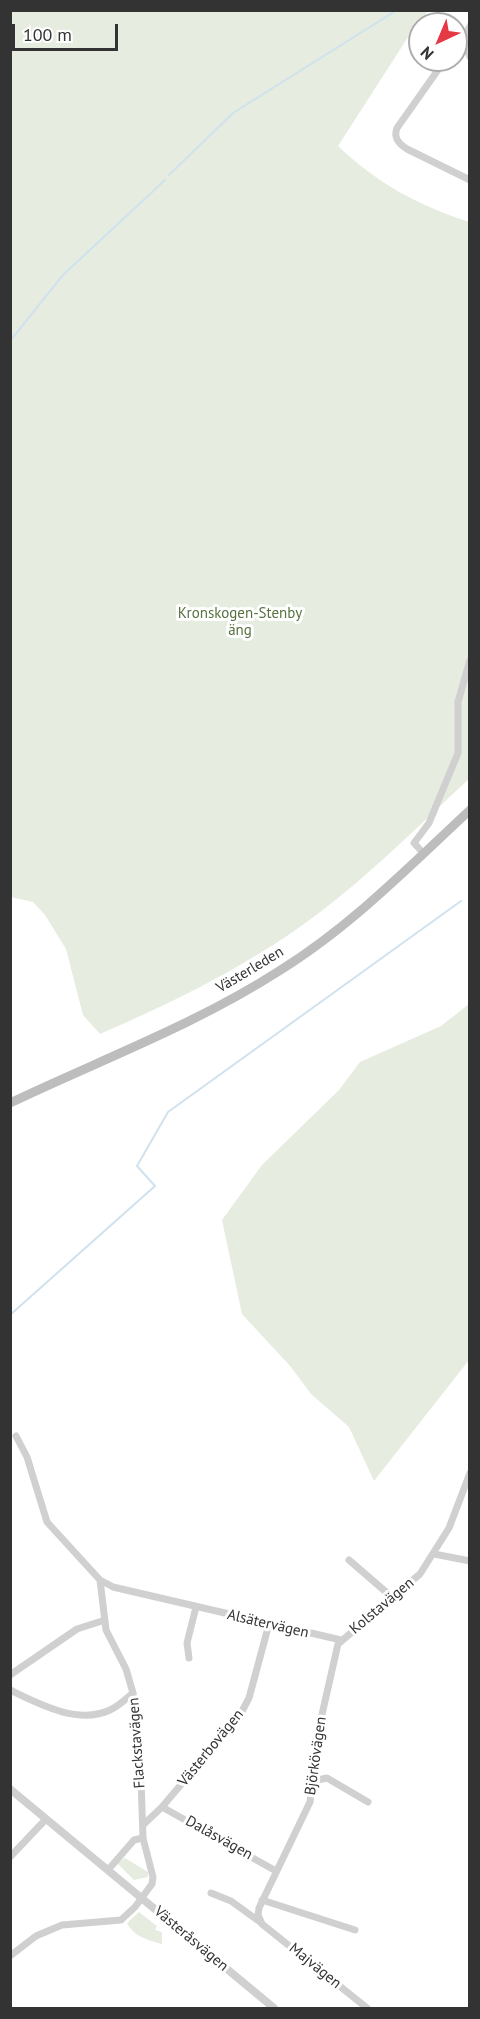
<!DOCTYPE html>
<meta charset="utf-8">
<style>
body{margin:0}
#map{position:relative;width:480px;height:2019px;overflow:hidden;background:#fff;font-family:"PT Sans",sans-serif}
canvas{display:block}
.frame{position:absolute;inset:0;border:12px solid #333;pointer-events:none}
.north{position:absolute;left:408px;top:12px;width:60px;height:60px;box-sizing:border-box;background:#fff;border:2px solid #adadad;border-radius:50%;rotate:224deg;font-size:16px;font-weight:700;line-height:24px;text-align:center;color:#333}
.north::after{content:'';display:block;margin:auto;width:21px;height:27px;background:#e63946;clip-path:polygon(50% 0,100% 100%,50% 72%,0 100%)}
.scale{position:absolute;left:12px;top:24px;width:106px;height:27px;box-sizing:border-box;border:3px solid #333;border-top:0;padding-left:8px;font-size:18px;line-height:21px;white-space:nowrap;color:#333;-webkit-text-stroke:4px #fff;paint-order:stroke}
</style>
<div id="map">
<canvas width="480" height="2019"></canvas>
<div class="frame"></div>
<div class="north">N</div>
<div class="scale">100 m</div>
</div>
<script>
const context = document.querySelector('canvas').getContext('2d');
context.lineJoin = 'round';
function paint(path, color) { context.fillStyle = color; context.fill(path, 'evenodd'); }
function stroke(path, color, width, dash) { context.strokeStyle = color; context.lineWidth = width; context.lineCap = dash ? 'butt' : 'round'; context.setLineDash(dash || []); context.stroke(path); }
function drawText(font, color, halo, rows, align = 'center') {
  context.font = font + ' "PT Sans",sans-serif'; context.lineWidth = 6; context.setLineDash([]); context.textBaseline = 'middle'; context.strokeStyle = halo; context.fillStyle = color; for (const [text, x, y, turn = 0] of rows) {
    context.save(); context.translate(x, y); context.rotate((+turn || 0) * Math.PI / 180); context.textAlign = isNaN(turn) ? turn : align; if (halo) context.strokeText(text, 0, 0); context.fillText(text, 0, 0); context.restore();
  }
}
const green = new Path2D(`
 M10 11H428L412 31 338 146C378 184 418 205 469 222V779C414 830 359 886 297 929 235 972 169 1004 100 1034L83 1015 66 949 45 915 33 902 11 897Z
 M469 1004V1360L374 1481 349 1427 311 1394 291 1367 242 1314 222 1220 262 1165 339 1090 360 1062 441 1026Z
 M125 1858 148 1872V1877L134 1880 117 1863Z
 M139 1912 157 1926 155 1930 162 1932V1944C148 1940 134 1937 127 1923Z`);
const stream = new Path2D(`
 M169 175 233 113 397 10
 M10 341 63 275 165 180
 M10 1315 155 1186 137 1166 168 1112 461 901`);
const minor = new Path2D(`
 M470 26 463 40 470 57
 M456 52 464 47
 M445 60 397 128C393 138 399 144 407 149L470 180
 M424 854 414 843 429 823 458 753V702L470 660
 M434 1554 470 1561
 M349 1560 393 1598
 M100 1580 113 1587 341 1640
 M189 1658 187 1643 196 1607
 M10 1675 77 1629 105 1620
 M10 1690C39 1704 78 1725 110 1710 119 1706 126 1699 133 1693
 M313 1781 327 1778 368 1802
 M162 1807 276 1871
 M143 1825 162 1807 240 1715 249 1698 269 1624
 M10 1857 46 1819
 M108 1870 134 1840 143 1838
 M211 1893 231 1901 260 1922
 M262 1900 355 1930
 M10 1956 36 1936 62 1925 121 1920 135 1907 152 1884 153 1877 143 1838 140 1750 133 1693 126 1669 106 1630 100 1580 47 1522 27 1457 16 1436
 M367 2008 262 1924 258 1915 259 1908 310 1802 318 1732 338 1644 420 1574 449 1528 470 1473`);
const tertiary = new Path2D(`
 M10 1789 274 2008`);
const secondary = new Path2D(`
 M10 1103C100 1060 195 1025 279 971 350 927 409 867 470 810`);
const parkNames = [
 ["Kronskogen-Stenby",240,614],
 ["äng",240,631]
];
const streetNames = [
 ["Västerleden",250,970,-31],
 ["Kolstavägen",382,1606,-40],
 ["Alsätervägen",268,1624,13],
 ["Flackstavägen",137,1743,-94],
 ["Västerbovägen",211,1748,-51],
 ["Björkövägen",316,1756,-82],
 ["Dalåsvägen",219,1838,29],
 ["Västeråsvägen",191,1939,40],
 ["Majvägen",315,1966,39]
];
paint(green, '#e6ecdf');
stroke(stream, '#cfe2ee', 2);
stroke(minor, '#d0d0d0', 7);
stroke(tertiary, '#d0d0d0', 8);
stroke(secondary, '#bdbdbd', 9);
drawText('15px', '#56703f', '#fff', parkNames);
drawText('15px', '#333', '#fff', streetNames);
</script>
